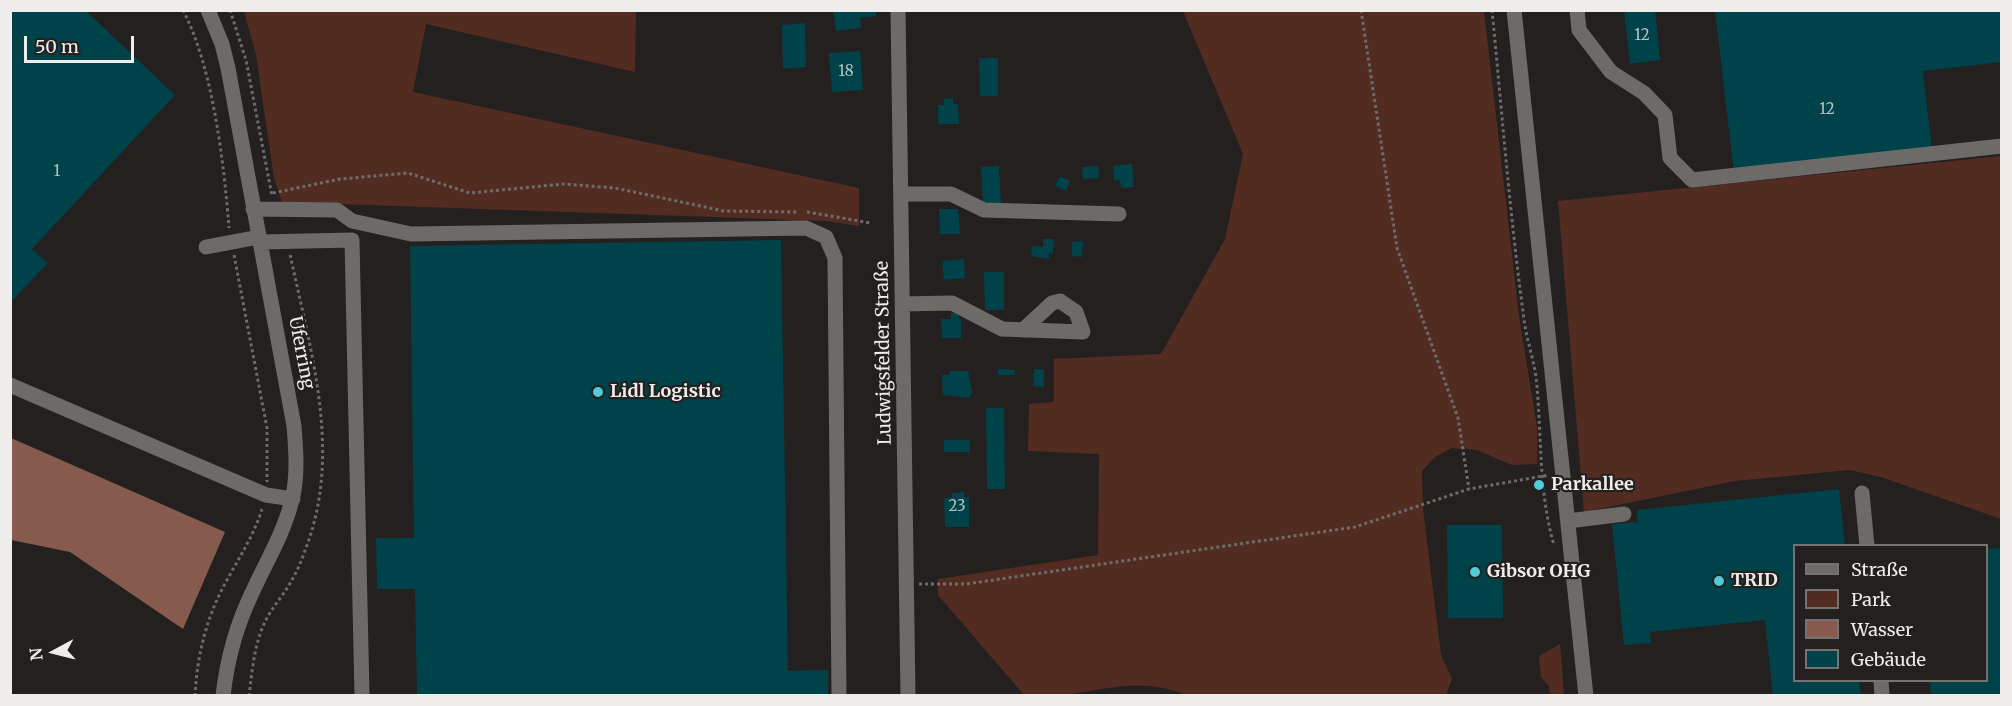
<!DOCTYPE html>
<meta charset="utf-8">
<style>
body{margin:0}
#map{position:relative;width:2012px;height:706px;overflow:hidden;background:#24201f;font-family:Merriweather,serif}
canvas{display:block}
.frame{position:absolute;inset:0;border:12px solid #efecec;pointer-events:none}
.legend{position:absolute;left:1793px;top:544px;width:195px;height:138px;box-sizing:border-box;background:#24201f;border:2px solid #757271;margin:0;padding:8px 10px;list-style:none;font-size:18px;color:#efecec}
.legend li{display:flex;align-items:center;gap:12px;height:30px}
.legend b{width:30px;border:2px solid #757271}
.north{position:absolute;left:24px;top:622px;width:60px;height:60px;-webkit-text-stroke:4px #24201f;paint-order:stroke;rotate:263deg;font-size:16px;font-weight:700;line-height:24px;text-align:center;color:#efecec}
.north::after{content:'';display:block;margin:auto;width:21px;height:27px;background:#efecec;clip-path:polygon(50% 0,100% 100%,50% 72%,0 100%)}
.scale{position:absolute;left:24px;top:36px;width:110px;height:27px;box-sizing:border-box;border:3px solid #efecec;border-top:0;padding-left:8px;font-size:18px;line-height:21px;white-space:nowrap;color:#efecec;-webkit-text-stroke:4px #24201f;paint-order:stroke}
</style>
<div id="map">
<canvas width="2012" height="706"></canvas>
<div class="frame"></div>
<ul class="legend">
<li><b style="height:8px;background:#6d6b6a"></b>Straße</li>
<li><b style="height:16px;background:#522c21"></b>Park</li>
<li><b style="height:16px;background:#865b4e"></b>Wasser</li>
<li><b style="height:16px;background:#004249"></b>Gebäude</li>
</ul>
<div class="north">N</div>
<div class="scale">50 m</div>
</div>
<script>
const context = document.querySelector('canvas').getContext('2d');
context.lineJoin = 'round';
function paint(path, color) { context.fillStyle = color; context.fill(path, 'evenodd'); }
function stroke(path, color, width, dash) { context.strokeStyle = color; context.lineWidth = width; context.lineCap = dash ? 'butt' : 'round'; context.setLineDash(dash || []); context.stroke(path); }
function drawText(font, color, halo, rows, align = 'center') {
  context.font = font + ' Merriweather,serif'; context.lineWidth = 4.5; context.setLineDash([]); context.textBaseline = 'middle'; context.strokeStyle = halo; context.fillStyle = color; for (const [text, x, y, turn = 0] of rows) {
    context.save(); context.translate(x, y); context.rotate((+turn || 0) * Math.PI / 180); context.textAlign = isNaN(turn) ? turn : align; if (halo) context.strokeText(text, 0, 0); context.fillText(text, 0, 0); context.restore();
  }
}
const green = new Path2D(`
 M244 11H636L635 72 426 24 413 92 859 188V226L826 221 282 202 274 178 256 55Z
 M1183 11H1484L1519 316 1537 427V464L1512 465 1477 450 1452 448 1435 457 1422 471 1423 509 1441 655 1452 679 1446 695 1189 696C1139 676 1110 690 1061 695 1049 696 1036 695 1024 695L938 595V579L1098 555 1099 454 1028 451 1029 404 1054 402V359L1161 354 1225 239 1243 154Z
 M2001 156V519L1881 477 1850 470 1735 481 1584 512 1558 201Z
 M1560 644 1564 695H1550L1549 686 1541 677 1539 656Z`);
const water = new Path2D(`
 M11 438 225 532 183 629 70 552 11 540Z`);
const building = new Path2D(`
 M10 10H85L175 95 32 249 48 263 10 303Z
 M833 10H876V16L860 18 861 28 836 31Z
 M1624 10H1655L1660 60 1630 64Z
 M1715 10H2002V62L1923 71 1932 150 1734 173Z
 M805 23 806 67 783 69 782 25Z
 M860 51 863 90 832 92 829 53Z
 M979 58H998V96H980Z
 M953 98V104H958L959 124H938V105H944V99Z
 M1132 164 1134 187 1121 188 1120 180 1114 181 1113 166Z
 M999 166 1001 204 983 205 981 167Z
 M1098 166 1099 178 1083 179 1082 167Z
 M1060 176 1070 181 1066 191 1055 186Z
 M939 209H958L960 234H940Z
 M1043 239H1054L1053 253H1049V259L1031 256 1032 246 1043 247Z
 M781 240 788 671 828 670V696H417L415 589H377L376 538H414L410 246Z
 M1083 241 1082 257 1072 256V242Z
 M964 259 965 278 944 280 942 261Z
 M984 272H1004V310H985Z
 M951 313H958L959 319H961V338H942L941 319H951Z
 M998 369 1015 370V375H998Z
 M1034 369H1044V387L1033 386Z
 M950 371H968L972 392 969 398 943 395 942 375H950Z
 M986 408H1004L1005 489H987Z
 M944 440H969L970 452H944Z
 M1839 489 1845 546H1794V680H1859L1861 696H1773L1765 620 1650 632 1651 643 1624 645 1612 524 1638 522 1637 510Z
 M964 492V497H969V527H945L944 498 952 497V493Z
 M1447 525H1502L1503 618H1448Z
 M2002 548V696H1931L1930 680H1986V549Z`);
const path = new Path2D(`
 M183 10C213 68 224 163 229 228
 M230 10 246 60 272 196
 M1361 10 1397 248 1458 418 1469 489
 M1492 10C1502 113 1510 217 1524 319 1526 338 1533 356 1536 377 1542 432 1538 491 1554 545
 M273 193 340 179 408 173 470 193 563 184 615 188 724 211 798 212
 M807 212 871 223
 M234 255 267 428V482
 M290 324 304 321
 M919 584H966L1355 527 1469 489 1549 475
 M195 696C197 655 207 615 227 580 240 556 254 535 262 509
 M249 696C252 672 254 646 264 624 271 608 285 594 293 578 299 568 303 556 307 545 342 450 310 349 290 254`);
const minor = new Path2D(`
 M208 10 222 44 228 68 294 426C296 450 298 476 292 500 284 533 266 562 252 593 236 626 227 660 223 696
 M898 10 908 696
 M1514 10 1586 696
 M1577 10 1579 30 1611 72 1644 93 1665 115 1670 158 1692 180 2002 146
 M901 194H951L984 210 1119 214
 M253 209 337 210 352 221 411 234 806 228 826 237 835 258 839 696
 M260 242 352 240 362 696
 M206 247 259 237
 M902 304 952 303 1002 329 1083 332 1076 312 1060 301 1052 303 1023 330
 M10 385 266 495 293 499
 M1862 493 1867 546
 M1568 521 1624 514
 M1881 680 1882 696`);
const markers = [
 [598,392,6,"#52cbd8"],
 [1539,485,6,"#52cbd8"],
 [1475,572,6,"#52cbd8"],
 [1719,581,6,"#52cbd8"]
];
const numberNames = [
 ["12",1642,36],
 ["18",846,72],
 ["12",1827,110],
 ["1",57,172],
 ["23",957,507]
];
const streetNames = [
 ["Uferring",301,353,79],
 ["Ludwigsfelder Straße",884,353,-91]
];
const poiNames = [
 ["Lidl Logistic",610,392],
 ["Parkallee",1551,485],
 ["Gibsor OHG",1487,572],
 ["TRID",1731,581]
];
paint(green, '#522c21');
paint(water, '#865b4e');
paint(building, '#004249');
stroke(path, '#6f6b6b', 3, [3, 3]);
stroke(minor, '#6d6b6a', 15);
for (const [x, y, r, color] of markers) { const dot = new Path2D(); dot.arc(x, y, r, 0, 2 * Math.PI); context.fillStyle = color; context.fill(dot); stroke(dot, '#24201f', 2); }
drawText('15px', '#b3c2c3', null, numberNames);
drawText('18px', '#efecec', '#24201f', streetNames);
drawText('bold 18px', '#efecec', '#24201f', poiNames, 'left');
</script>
